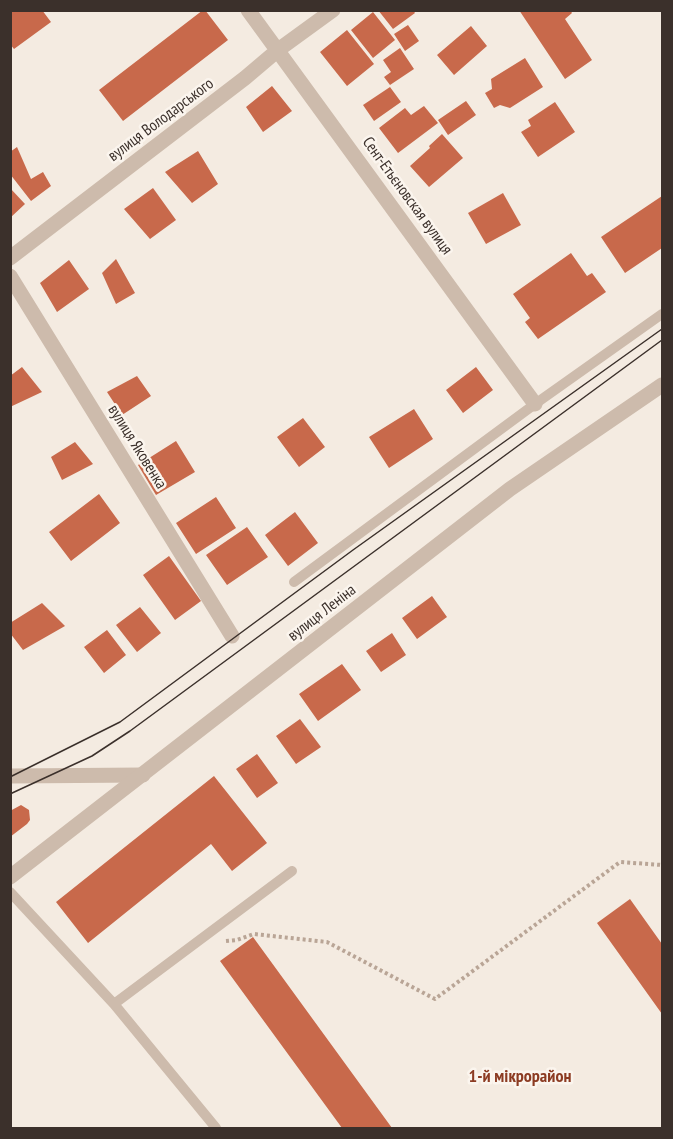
<!DOCTYPE html>
<meta charset="utf-8">
<style>
body{margin:0}
#map{position:relative;width:673px;height:1139px;overflow:hidden;background:#f4ebe1;font-family:"PT Sans Narrow",sans-serif}
canvas{display:block}
.frame{position:absolute;inset:0;border:12px solid #3b302b;pointer-events:none}
</style>
<div id="map">
<canvas width="673" height="1139"></canvas>
<div class="frame"></div>
</div>
<script>
const context = document.querySelector('canvas').getContext('2d');
context.lineJoin = 'round';
function paint(path, color) { context.fillStyle = color; context.fill(path, 'evenodd'); }
function stroke(path, color, width, dash) { context.strokeStyle = color; context.lineWidth = width; context.lineCap = dash ? 'butt' : 'round'; context.setLineDash(dash || []); context.stroke(path); }
function drawText(font, color, halo, rows, align = 'center') {
  context.font = font + ' "PT Sans Narrow",sans-serif'; context.lineWidth = 5; context.setLineDash([]); context.textBaseline = 'middle'; context.strokeStyle = halo; context.fillStyle = color; for (const [text, x, y, turn = 0] of rows) {
    context.save(); context.translate(x, y); context.rotate((+turn || 0) * Math.PI / 180); context.textAlign = isNaN(turn) ? turn : align; if (halo) context.strokeText(text, 0, 0); context.fillText(text, 0, 0); context.restore();
  }
}
const building = new Path2D(`
 M10 10H42L51 22 14 49 10 44Z
 M203 10H205L228 40 123 121 99 90Z
 M378 10H413L415 13 393 29Z
 M519 10H570L572 13 565 19 592 60 565 79Z
 M373 12 395 40 373 58 351 30Z
 M408 25 419 41 405 51 394 34Z
 M471 26 487 46 454 75 437 55Z
 M347 30 374 64 347 86 320 52Z
 M400 48 414 69 390 85 384 77 391 72 383 60Z
 M525 58 543 87 510 108 500 105 494 108 485 93 492 89 491 79Z
 M272 86 292 111 263 132 246 107Z
 M390 87 401 102 374 121 363 105Z
 M466 101 476 115 448 135 438 120Z
 M555 102 575 132 538 157 521 132 531 126 528 120Z
 M424 106 438 123 398 153 379 128 405 108 411 115Z
 M442 134 463 158 429 187 410 166 430 148 429 146Z
 M17 147 31 179 43 172 51 186 31 201 10 174V152Z
 M198 151 218 184 192 203 165 172Z
 M10 188 25 204 10 218Z
 M153 188 176 220 150 239 124 209Z
 M503 193 521 225 486 244 468 213Z
 M662 196V248L625 273 601 237Z
 M571 253 587 276 592 273 606 292 538 339 525 322 530 318 513 294Z
 M116 259 135 293 116 304 102 273Z
 M69 260 89 289 57 312 40 283Z
 M22 367 42 392 10 407V376Z
 M476 367 493 390 463 413 446 390Z
 M137 376 151 396 122 415 107 392Z
 M414 409 433 439 389 468 369 437Z
 M303 418 325 447 299 467 277 437Z
 M176 441 195 472 156 495 138 465Z
 M75 442 93 464 62 480 51 457Z
 M99 494 120 523 71 561 49 532Z
 M216 497 236 528 196 554 176 523Z
 M295 512 318 543 288 566 265 535Z
 M247 527 268 557 227 585 206 555Z
 M169 556 201 601 175 620 143 575Z
 M432 596 447 617 417 639 402 618Z
 M42 603 65 626 23 650 10 633V623Z
 M140 607 161 633 137 652 116 625Z
 M107 630 126 655 104 673 84 647Z
 M392 633 406 655 381 672 366 651Z
 M342 664 361 690 318 721 299 694Z
 M300 719 321 747 296 764 276 736Z
 M257 754 278 783 257 798 236 769Z
 M214 776 267 843 232 871 211 844 88 943 56 902Z
 M21 805 29 810 30 820 27 824 10 837V811Z
 M630 899 662 944V1014L597 923Z
 M253 937 392 1128H342L220 961Z`);
const path = new Path2D(`
 M226 941 237 940 254 934 327 942 435 999 620 862 662 865`);
const service = new Path2D(`
 M294 582 535 404 662 314
 M10 892 114 1004 216 1128
 M114 1004 292 871`);
const minor = new Path2D(`
 M248 10 535 404
 M10 258 245 78 278 50 333 10
 M10 276 232 636
 M10 776 143 775`);
const tertiary = new Path2D(`
 M10 877 510 489 662 385`);
const tram = new Path2D(`
 M10 777 120 722 353 550 662 329
 M10 794 92 756 130 731 662 340`);
const streetNames = [
 ["вулиця Володарського",161,120,-37],
 ["Сент-Етьєновская вулиця",407,196,54],
 ["вулиця Яковенка",137,447,58],
 ["вулиця Леніна",322,613,-38]
];
const neighbourhoodNames = [
 ["1-й мікрорайон",520,1077]
];
paint(building, '#c8694b');
stroke(path, '#b9a596', 4, [3, 3]);
stroke(service, '#cdbbac', 10);
stroke(minor, '#cdbbac', 15);
stroke(tertiary, '#cdbbac', 15);
stroke(tram, '#3b302b', 1.5);
drawText('16px', '#3b302b', '#fbf5ee', streetNames);
drawText('bold 18px', '#8c3b22', '#fbf5ee', neighbourhoodNames);
</script>
